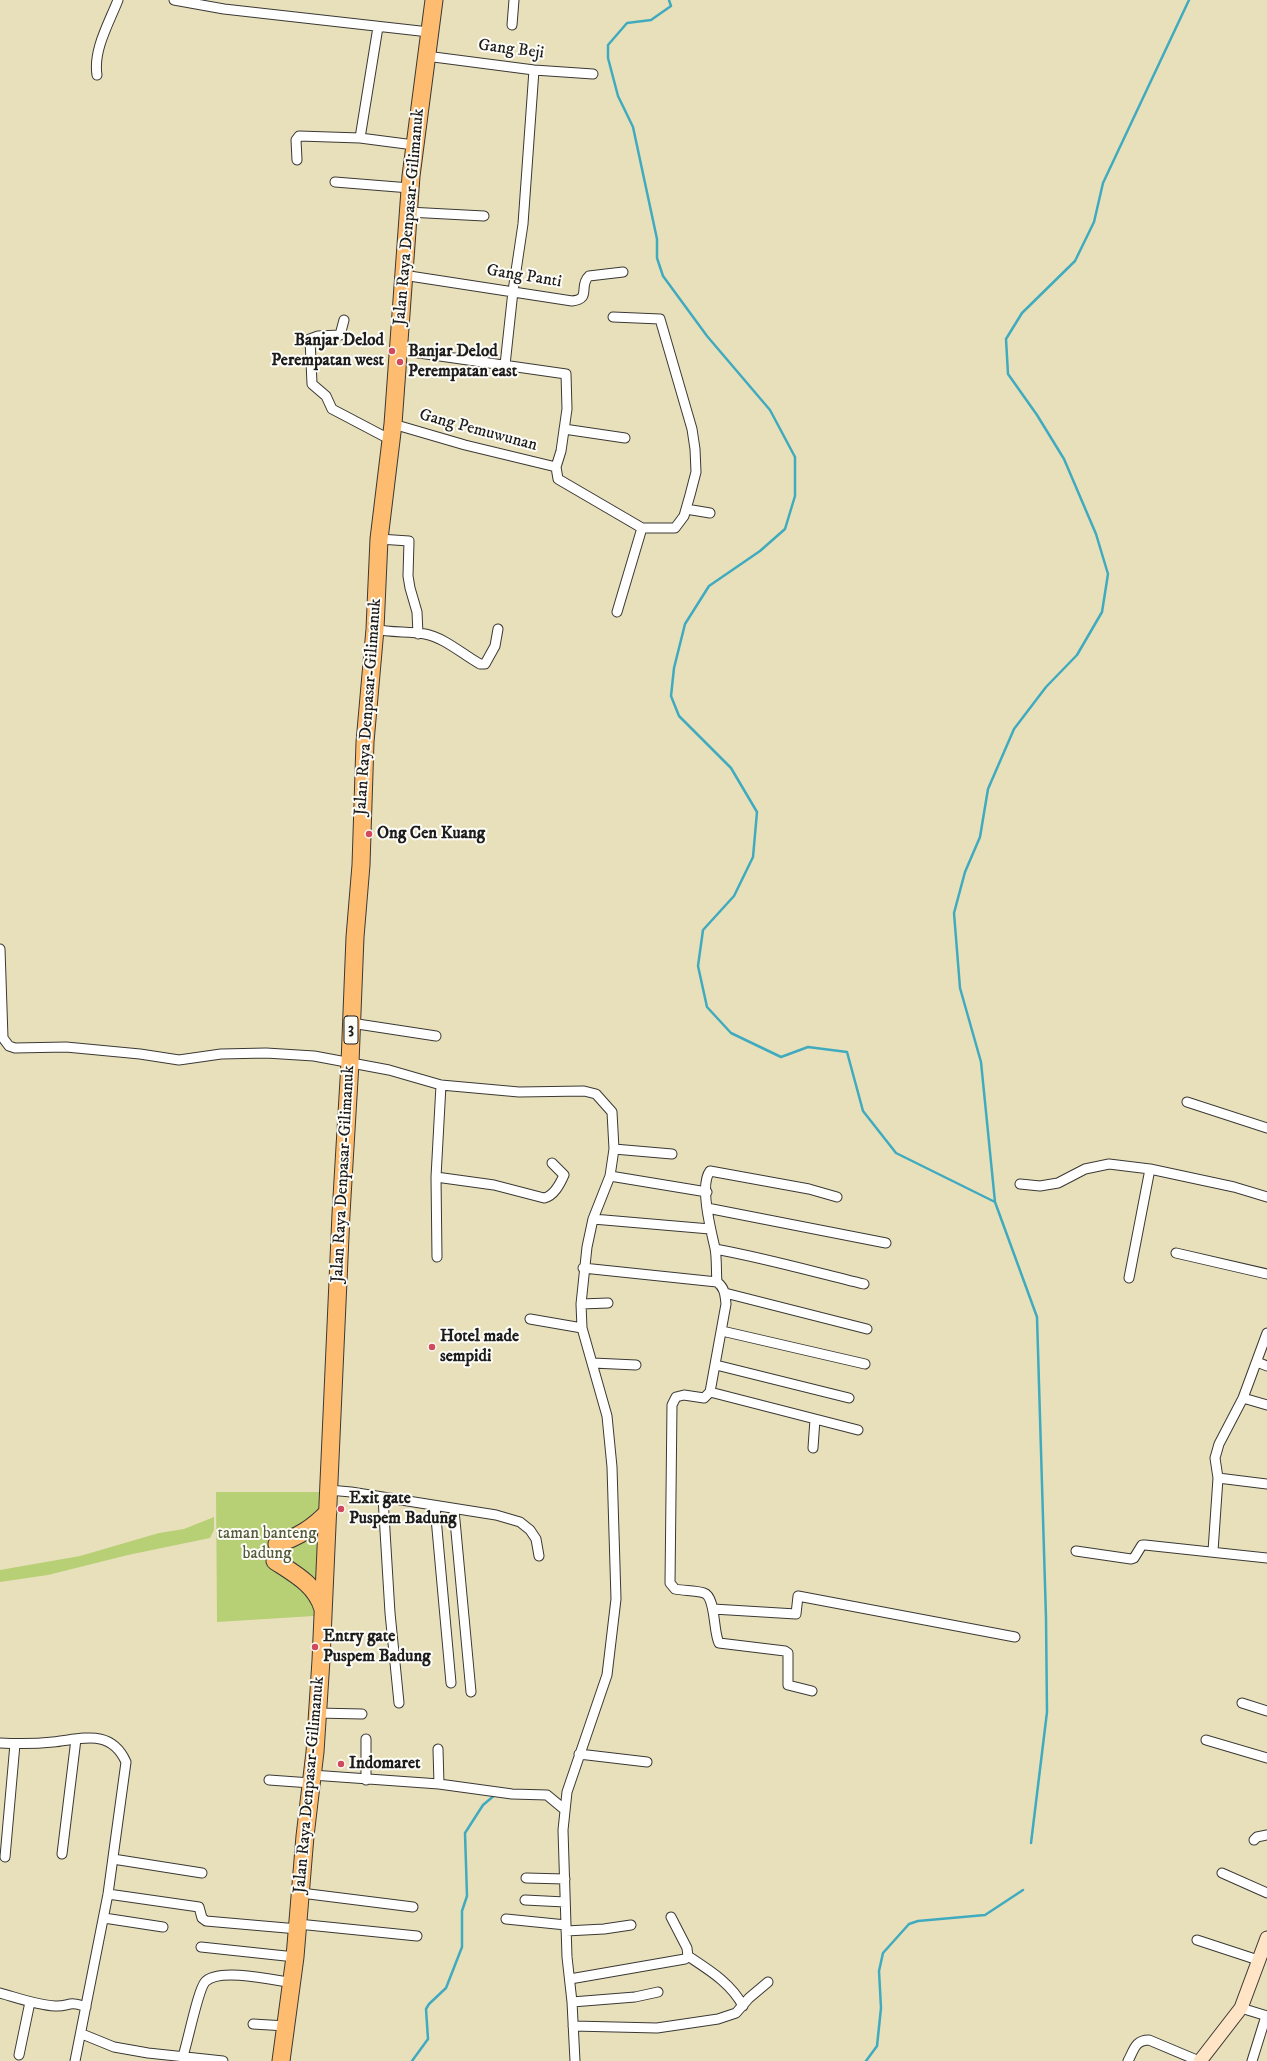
<!DOCTYPE html>
<style>
body{margin:0}
canvas{display:block;background:#e8e0bb}
</style>
<canvas width="1267" height="2061"></canvas>
<script>
const context = document.querySelector('canvas').getContext('2d');
context.lineJoin = 'round';
function paint(path, color) { context.fillStyle = color; context.fill(path, 'evenodd'); }
function stroke(path, color, width, dash) { context.strokeStyle = color; context.lineWidth = width; context.lineCap = dash ? 'butt' : 'round'; context.setLineDash(dash || []); context.stroke(path); }
function drawText(font, color, halo, rows, align = 'center') {
  context.font = font + ' "IM FELL DW Pica",serif'; context.lineWidth = 4; context.setLineDash([]); context.textBaseline = 'middle'; context.strokeStyle = halo; context.fillStyle = color; for (const [text, x, y, turn = 0] of rows) {
    context.save(); context.translate(x, y); context.rotate((+turn || 0) * Math.PI / 180); context.textAlign = isNaN(turn) ? turn : align; if (halo) context.strokeText(text, 0, 0); context.fillText(text, 0, 0); context.restore();
  }
}
const green = new Path2D(`
 M216 1492H320L314 1616 217 1622Z
 M214 1517V1530L210 1538 128 1555 48 1575 0 1582V1570L80 1556 159 1533 184 1529Z`);
const stream = new Path2D(`
 M669 0 671 6 651 20 627 23 608 45V58L618 96 633 127 657 239V258L663 276 707 336 770 410 795 457V496L785 529 760 551 709 586 685 624 674 668 671 696 679 716 731 768 757 812 753 857 734 896 703 930 698 966 707 1007 731 1033 781 1057 808 1047 847 1052 863 1111 896 1153 995 1202
 M1031 1843 1047 1712 1046 1618 1037 1317 995 1202 981 1062 960 988 954 913 965 872 980 837 988 789 1014 729 1046 687 1077 655 1102 612 1108 574 1096 534 1064 459 1037 415 1008 374 1006 339 1022 313 1075 261 1094 222 1103 183 1189 0
 M412 2061 428 2039 426 2009 429 2004 446 1988 462 1947V1911L467 1896 465 1833 483 1805 496 1794
 M866 2061 877 2046 881 2008 879 1971 883 1953 909 1924 918 1921 985 1915 1023 1890`);
const street = new Path2D(`
 M174 0 224 9 429 32
 M512 25 514 0
 M426 56 534 70 593 74
 M97 75C93 50 109 23 118 0
 M360 138 378 27
 M297 160 296 140 299 136 360 138 414 145
 M335 182 410 188
 M408 212 484 216
 M403 275 572 301C592 299 578 286 589 276L623 272
 M344 320 340 335 318 336 310 339 312 384 326 396 332 409 391 440
 M398 350 566 374 567 409 561 451 556 467 558 479 642 528H675L684 516 690 495 696 472 695 449 692 429 660 319 613 317
 M505 365 513 291 523 224 534 70
 M393 424 465 445 556 467
 M564 429 625 438
 M686 509 710 513
 M379 539 409 541 408 576 410 588 417 612 418 634
 M617 612 642 528
 M375 629C391 633 408 631 425 634 445 638 462 654 480 664H485L495 646 498 629
 M0 949 3 1038 9 1046 15 1048 66 1047 140 1054 179 1060 221 1054 266 1053 314 1056 389 1070 441 1085 519 1092 584 1091 596 1094 612 1112 614 1149 610 1176 593 1219 587 1247 581 1304 582 1328 607 1416 612 1467 616 1599 607 1675 567 1792 563 1830 567 1957 572 2002 575 2061
 M351 1023 436 1036
 M1187 1102 1267 1128
 M614 1149 672 1154
 M610 1176 707 1192
 M436 1177 494 1185 544 1198C554 1196 560 1184 564 1175L552 1163
 M1020 1184 1040 1186 1058 1183 1085 1169 1109 1164 1150 1169 1234 1187 1267 1197
 M707 1208 886 1243
 M593 1219 710 1229
 M715 1249C765 1258 814 1272 864 1284
 M1176 1253 1267 1274
 M437 1257 436 1177 441 1085
 M583 1268 717 1282C725 1288 725 1295 726 1304L710 1392 858 1430
 M1129 1278 1150 1169
 M717 1282C716 1271 717 1259 715 1248 711 1231 699 1185 710 1171L809 1189 837 1197
 M725 1293 867 1329
 M581 1304 608 1303
 M530 1319 582 1328
 M722 1331 865 1364
 M1257 1362 1267 1366
 M593 1363 636 1365
 M716 1365 849 1398
 M710 1392 704 1398 684 1395 676 1397 672 1405 670 1583 675 1589C684 1591 695 1590 704 1593 716 1597 713 1632 719 1643L785 1651 788 1653V1685L812 1691
 M1243 1398 1267 1405
 M813 1448 815 1419
 M1218 1478 1267 1484
 M329 1490 351 1492 496 1515 520 1522 530 1530 536 1539 539 1556
 M383 1498 390 1613 399 1703
 M435 1507 451 1683
 M454 1510 471 1692
 M1076 1551 1131 1559 1134 1558 1142 1545H1145L1267 1558
 M1213 1551 1218 1478 1215 1458 1219 1444 1243 1398 1267 1333
 M713 1609 796 1614 798 1596 1015 1637
 M1242 1703 1267 1711
 M317 1713 362 1714
 M366 1739V1780
 M1206 1740 1267 1758
 M0 1743C18 1744 35 1744 53 1742 82 1739 111 1728 126 1762L108 1894 75 2061
 M438 1749 439 1784
 M579 1754 647 1762
 M312 1775 439 1784 512 1794 547 1795 565 1810
 M269 1780 311 1783
 M1254 1840 1257 1837 1267 1835
 M62 1854 76 1739
 M5 1857 15 1744
 M113 1859 202 1873
 M1222 1873 1267 1893
 M526 1878 565 1879
 M301 1893 413 1907
 M108 1894 199 1907 202 1918 206 1921 298 1929
 M525 1900 565 1902
 M104 1918 163 1927
 M506 1919 566 1925
 M298 1924 417 1936
 M566 1931 604 1929 631 1925
 M1197 1940 1258 1960
 M201 1947 295 1957
 M688 1956C709 1970 731 1983 743 2006
 M570 1979 685 1959 688 1957 687 1948 671 1917
 M0 1993C18 1998 37 2005 55 2006 69 2007 68 2000 86 2007
 M572 2002 635 1997 658 1992
 M1241 2008 1267 2016
 M253 2024 286 2026
 M573 2026 657 2028 718 2019 736 2013 749 1998 768 1982
 M82 2034 114 2047 148 2053 223 2061
 M19 2055 30 2002
 M183 2056C188 2041 198 1990 205 1982 218 1967 274 1980 293 1983
 M1128 2061C1134 2050 1135 2040 1149 2040L1199 2061
 M1252 2061 1266 2016`);
const secondary = new Path2D(`
 M1200 2061 1241 2008 1267 1938`);
const highway = new Path2D(`
 M277 1544C298 1537 313 1528 328 1512
 M275 1561C295 1574 316 1585 323 1609
 M281 2061 295 1957 305 1836 315 1752 321 1660 341 1214 350 1063 355 937 361 865 365 742 375 629 379 539 393 424 411 176 434 0`);
const markers = [
 [392,351,4,"#d1495b"],
 [400,362,4,"#d1495b"],
 [369,834,4,"#d1495b"],
 [432,1347,4,"#d1495b"],
 [341,1509,4,"#d1495b"],
 [315,1647,4,"#d1495b"],
 [341,1764,4,"#d1495b"]
];
const shields = [
 [351,1030,14]
];
const shieldNames = [
 ["3",351,1030]
];
const streetNames = [
 ["Gang Beji",511,50,7],
 ["Jalan Raya Denpasar-Gilimanuk",410,217,-85],
 ["Gang Panti",524,277,9],
 ["Gang Pemuwunan",478,431,15],
 ["Jalan Raya Denpasar-Gilimanuk",369,707,-86],
 ["Jalan Raya Denpasar-Gilimanuk",344,1174,-87],
 ["Jalan Raya Denpasar-Gilimanuk",310,1785,-85]
];
const poiNames = [
 ["Banjar Delod",384,341,"right"],
 ["Perempatan west",384,361,"right"],
 ["Banjar Delod",408,352],
 ["Perempatan east",408,372],
 ["Ong Cen Kuang",377,834],
 ["Hotel made",440,1337],
 ["sempidi",440,1357],
 ["Exit gate",349,1499],
 ["Puspem Badung",349,1519],
 ["Entry gate",323,1637],
 ["Puspem Badung",323,1657],
 ["Indomaret",349,1764]
];
const parkNames = [
 ["taman banteng",267,1534],
 ["badung",267,1554]
];
paint(green, '#b8d075');
stroke(stream, '#40abbf', 2.5);
stroke(street, '#3b3934', 11);
stroke(secondary, '#3b3934', 15);
stroke(highway, '#3b3934', 19);
stroke(street, '#fff', 9);
stroke(secondary, '#ffe4c6', 13);
stroke(highway, '#febc70', 17);
for (const [x, y, r, color] of markers) { const dot = new Path2D(); dot.arc(x, y, r, 0, 2 * Math.PI); context.fillStyle = color; context.fill(dot); stroke(dot, '#fdfcf7', 1.5); }
for (const [x, y, w] of shields) { const box = new Path2D(); box.roundRect(x - w / 2, y - 14, w, 28, 3); context.fillStyle = '#fdfcf7'; context.fill(box); stroke(box, '#1c1c1c', 1); }
drawText('bold 16px', '#1c1c1c', null, shieldNames);
drawText('17px', '#1c1c1c', '#fdfcf7', streetNames);
drawText('bold 17px', '#1c1c1c', '#fdfcf7', poiNames, 'left');
drawText('17px', '#535b3b', '#fdfcf7', parkNames);
</script>
